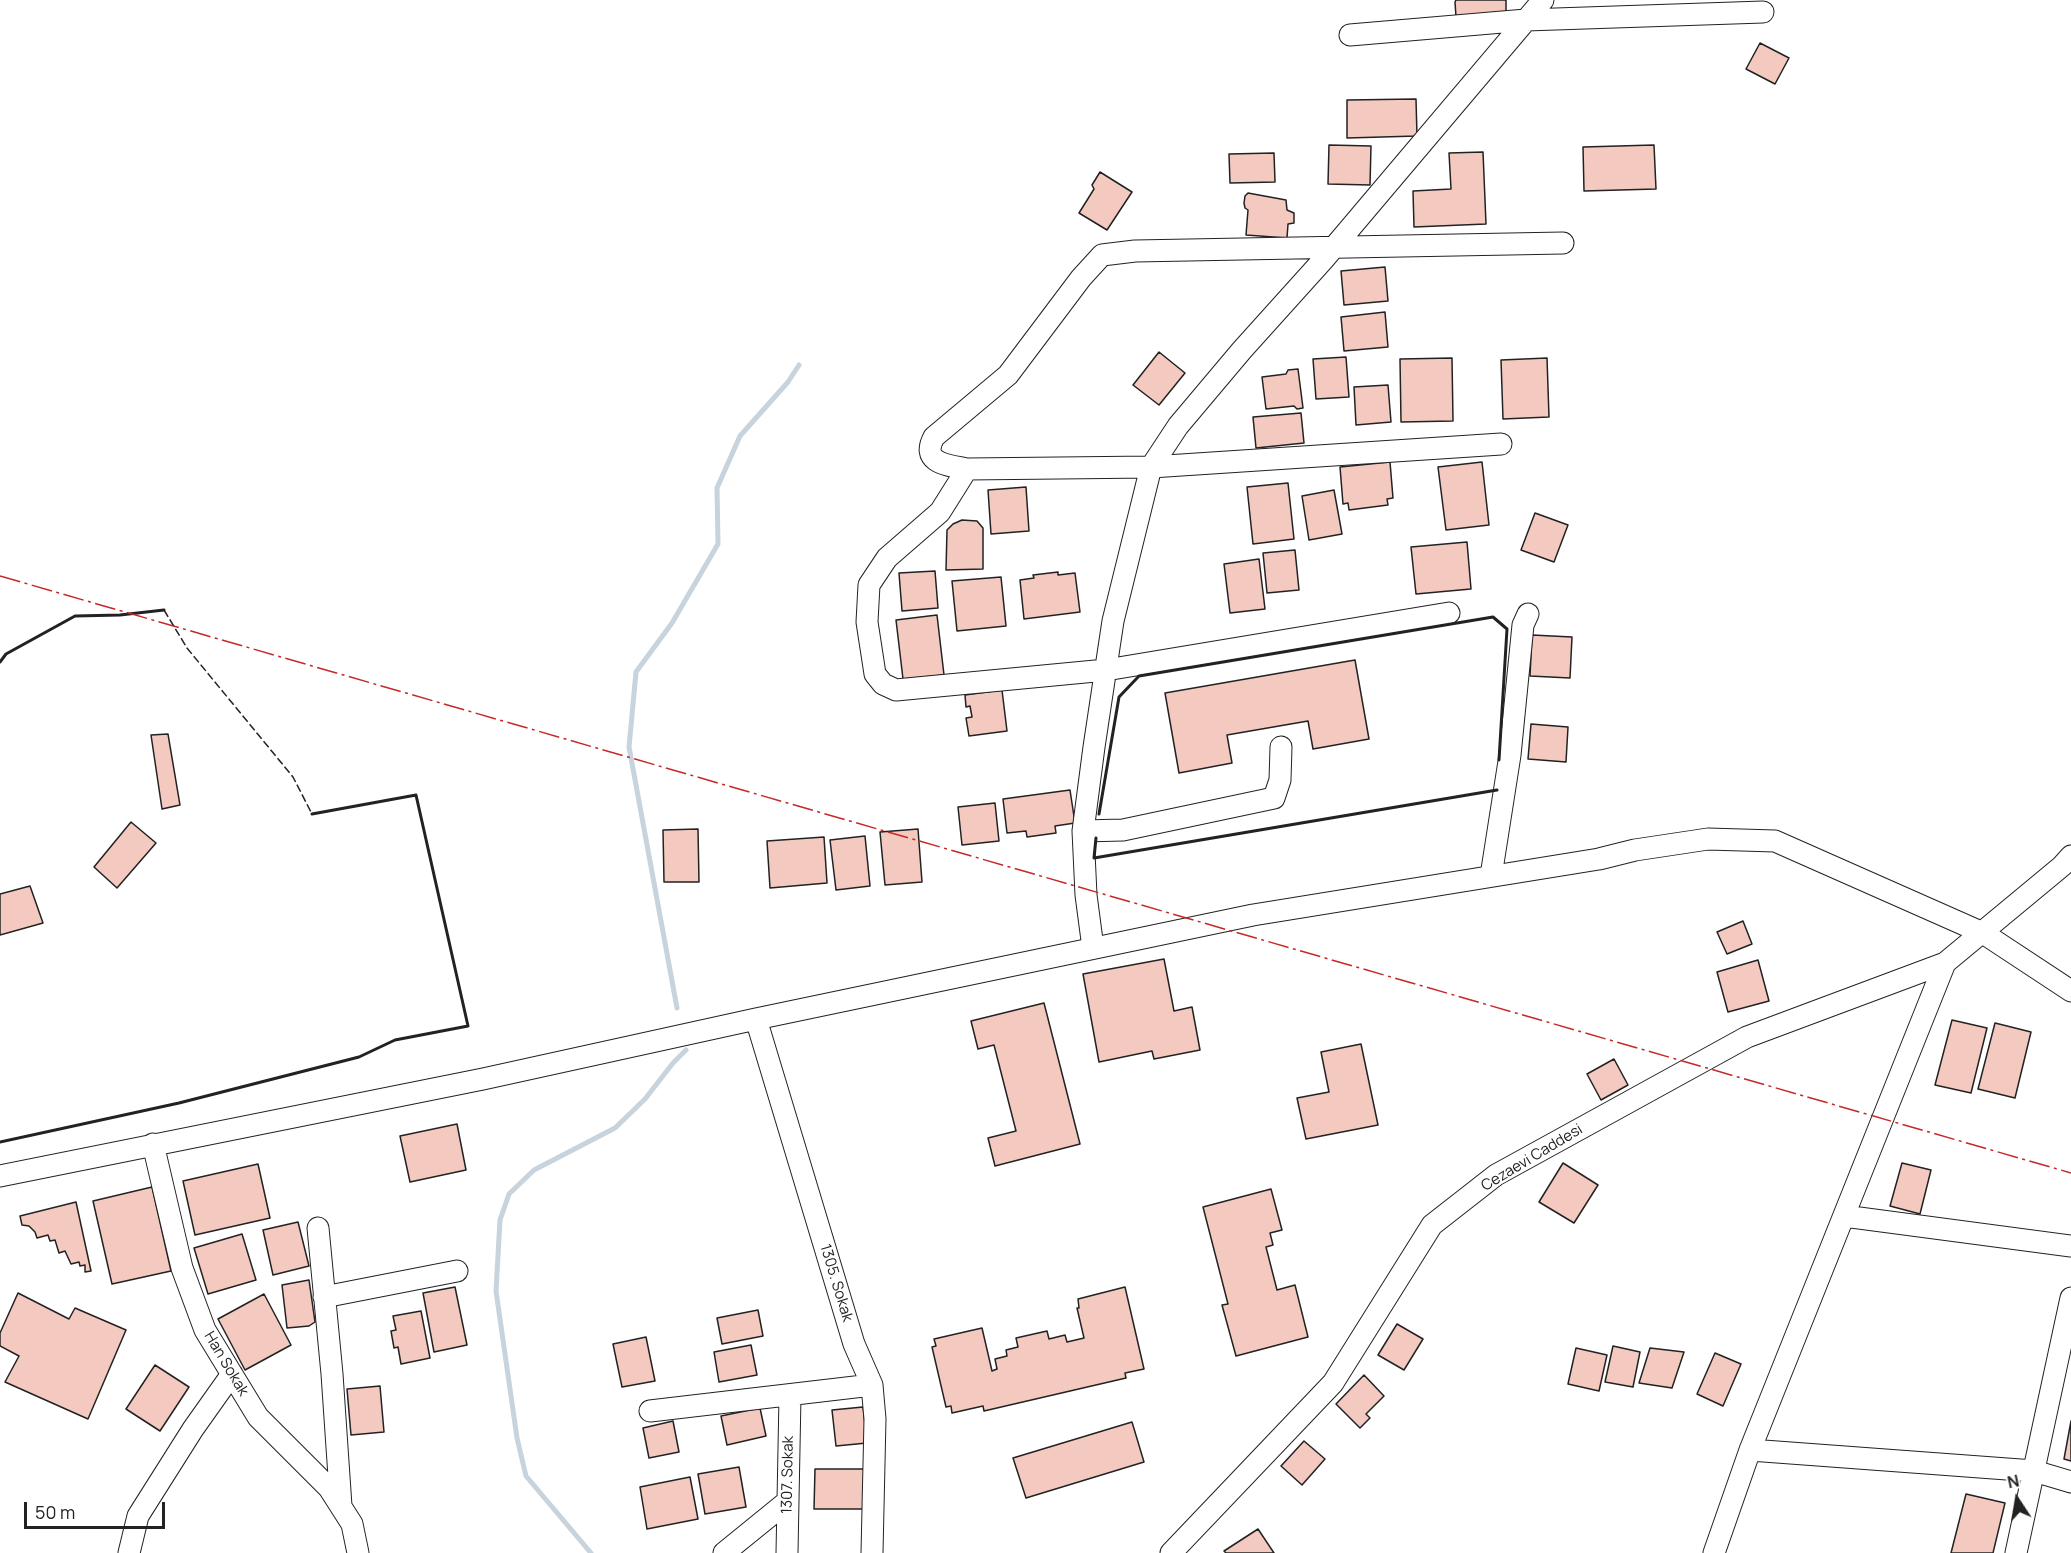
<!DOCTYPE html>
<style>
body{margin:0}
#map{position:relative;width:2071px;height:1553px;overflow:hidden;background:#fff;font-family:Manrope,sans-serif}
canvas{display:block}
.north{position:absolute;left:1987px;top:1469px;width:60px;height:60px;-webkit-text-stroke:4px #fff;paint-order:stroke;rotate:348deg;font-size:16px;font-weight:700;line-height:24px;text-align:center;color:#222}
.north::after{content:'';display:block;margin:auto;width:21px;height:27px;background:#222;clip-path:polygon(50% 0,100% 100%,50% 72%,0 100%)}
.scale{position:absolute;left:24px;top:1502px;width:141px;height:27px;box-sizing:border-box;border:3px solid #222;border-top:0;padding-left:8px;font-size:18px;line-height:21px;white-space:nowrap;color:#222;-webkit-text-stroke:4px #fff;paint-order:stroke}
</style>
<div id="map">
<canvas width="2071" height="1553"></canvas>
<div class="north">N</div>
<div class="scale">50 m</div>
</div>
<script>
const context = document.querySelector('canvas').getContext('2d');
context.lineJoin = 'round';
function stroke(path, color, width, dash) { context.strokeStyle = color; context.lineWidth = width; context.lineCap = dash ? 'butt' : 'round'; context.setLineDash(dash || []); context.stroke(path); }
function paint(path, color) { context.fillStyle = color; context.fill(path, 'evenodd'); }
function drawText(font, color, halo, rows, align = 'center') {
  context.font = font + ' Manrope,sans-serif'; context.lineWidth = 4.5; context.setLineDash([]); context.textBaseline = 'middle'; context.strokeStyle = halo; context.fillStyle = color; for (const [text, x, y, turn = 0] of rows) {
    context.save(); context.translate(x, y); context.rotate((+turn || 0) * Math.PI / 180); context.textAlign = isNaN(turn) ? turn : align; if (halo) context.strokeText(text, 0, 0); context.fillText(text, 0, 0); context.restore();
  }
}
const stream = new Path2D(`
 M677 1008 629 747 636 672 672 623 718 544 717 488 740 436 788 382 799 365
 M591 1553 526 1476 517 1438 496 1291 500 1220 509 1194 534 1170 615 1128 645 1099 673 1063 686 1050`);
const building = new Path2D(`
 M1456 0H1506V12L1456 17 1455 2Z
 M1760 43 1789 58 1775 84 1746 69Z
 M1416 99 1417 136 1347 138V100Z
 M1329 145 1371 146 1370 185 1328 184Z
 M1654 145 1656 189 1584 191 1583 147Z
 M1483 152 1486 224 1414 227 1413 191 1451 189 1449 153Z
 M1274 153 1275 182 1230 183 1229 154Z
 M1100 172 1132 192 1107 230 1079 213 1094 189 1092 185Z
 M1248 193 1286 200 1287 210 1294 213V223L1288 224 1287 238 1246 235 1248 210 1245 208 1244 203 1245 196Z
 M1385 267 1388 301 1344 305 1341 271Z
 M1385 312 1388 347 1344 351 1341 317Z
 M1159 352 1185 373 1159 405 1133 385Z
 M1346 357 1349 397 1316 399 1313 359Z
 M1452 358 1453 421 1401 422 1400 359Z
 M1547 358 1549 417 1503 419 1501 360Z
 M1298 369 1303 408 1297 409 1294 406 1266 409 1262 377 1286 374 1288 370Z
 M1388 385 1391 422 1356 425 1354 387Z
 M1301 413 1304 443 1256 448 1253 417Z
 M1390 462 1393 498 1387 499 1388 505 1349 510 1348 503 1343 504 1340 467Z
 M1482 462 1489 525 1446 530 1438 467Z
 M1288 483 1294 539 1253 544 1247 487Z
 M1026 487 1029 531 991 534 988 490Z
 M1334 490 1342 534 1309 540 1302 496Z
 M1535 513 1568 525 1554 562 1521 550Z
 M962 520 977 521 983 528V569L946 570 947 530 953 524Z
 M1467 542 1471 589 1416 594 1411 547Z
 M1295 550 1299 590 1267 593 1263 553Z
 M1259 559 1265 609 1230 613 1224 564Z
 M935 571 938 608 902 611 899 573Z
 M1058 572V575L1075 573 1080 612 1024 619 1020 580 1034 578 1033 575Z
 M1001 577 1006 626 957 631 952 581Z
 M937 615 944 675 903 679 896 620Z
 M1532 635 1572 637 1570 678 1530 676Z
 M1355 660 1369 739 1313 749 1308 721 1227 735 1232 763 1179 773 1165 693Z
 M1002 690 1007 731 969 736 966 718 972 717 970 706 966 707 965 695Z
 M1531 724 1568 727 1566 762 1528 759Z
 M168 734 180 805 162 809 151 735Z
 M1070 790 1075 823 1055 826 1056 833 1027 837 1026 831 1007 833 1003 799Z
 M995 803 999 841 962 845 958 807Z
 M131 822 156 843 117 888 94 867Z
 M698 829 699 882H664L663 830Z
 M918 829 922 882 885 885 880 832Z
 M865 836 870 886 836 890 830 840Z
 M824 837 827 883 770 888 767 841Z
 M30 886 43 923 0 935V894Z
 M1743 921 1752 944 1727 954 1717 932Z
 M1164 959 1174 1011 1192 1007 1200 1050 1154 1059 1152 1051 1099 1062 1083 974Z
 M1758 960 1769 1001 1728 1012 1717 972Z
 M1044 1003 1080 1144 995 1166 988 1138 1016 1131 994 1045 978 1049 971 1021Z
 M1952 1020 1987 1028 1971 1093 1935 1085Z
 M1995 1023 2031 1032 2015 1098 1978 1089Z
 M1361 1044 1378 1125 1306 1139 1297 1098 1329 1092 1321 1052Z
 M1614 1059 1628 1085 1601 1100 1587 1074Z
 M457 1124 466 1170 410 1182 400 1136Z
 M1563 1163 1598 1185 1574 1223 1539 1202Z
 M1902 1163 1931 1170 1920 1214 1890 1206Z
 M258 1164 270 1218 195 1235 183 1181Z
 M152 1187 171 1271 112 1284 93 1201Z
 M1271 1189 1282 1230 1270 1233 1273 1245 1266 1247 1277 1290 1295 1285 1308 1337 1236 1356 1222 1305 1228 1304 1203 1207Z
 M76 1202 91 1271 85 1272V1265L80 1266 79 1262 71 1264 65 1251 59 1253 55 1240 50 1241 48 1235 37 1238 35 1232 29 1226 22 1225 20 1216Z
 M298 1222 309 1266 273 1275 263 1230Z
 M242 1234 256 1280 208 1294 194 1248Z
 M309 1280 315 1322 309 1326 287 1328 282 1285Z
 M455 1287 467 1345 434 1352 423 1293Z
 M1125 1287 1144 1369 1125 1373 1126 1378 984 1411 983 1406 952 1413 951 1406 946 1407 932 1347 936 1346 934 1339 982 1328 992 1371 997 1369 995 1359 1007 1356 1006 1350 1018 1347 1016 1338 1047 1331 1049 1339 1065 1335 1067 1342 1084 1338 1077 1308H1079L1078 1299Z
 M18 1293 69 1319 75 1308 126 1330 88 1419 5 1382 19 1356 0 1346V1333Z
 M264 1294 291 1345 245 1370 218 1319Z
 M758 1310 763 1336 722 1344 717 1318Z
 M421 1311 430 1358 401 1364 398 1347 394 1348 391 1331 396 1330 393 1316Z
 M1397 1324 1423 1339 1404 1370 1378 1355Z
 M646 1337 655 1381 622 1387 613 1344Z
 M751 1345 757 1375 719 1382 714 1352Z
 M1613 1346 1640 1352 1633 1387 1605 1382Z
 M1576 1348 1607 1355 1599 1391 1568 1384Z
 M1650 1348 1684 1352 1672 1388 1639 1383Z
 M1715 1353 1741 1364 1723 1406 1697 1394Z
 M155 1365 189 1387 160 1431 126 1409Z
 M1364 1375 1384 1396 1366 1414 1370 1418 1360 1428 1336 1404Z
 M380 1386 384 1432 351 1435 347 1389Z
 M863 1407 867 1443 836 1446 832 1410Z
 M760 1408 766 1436 727 1445 721 1416Z
 M673 1421 679 1452 649 1458 643 1428Z
 M2071 1421V1461L2064 1459Z
 M1132 1422 1144 1462 1026 1498 1013 1458Z
 M1304 1441 1325 1459 1302 1485 1281 1466Z
 M739 1467 746 1507 705 1514 698 1474Z
 M815 1469H866V1509H814Z
 M690 1477 698 1519 647 1529 640 1487Z
 M1966 1494 2005 1503 1993 1553H1951Z
 M1258 1529 1274 1553H1226L1224 1551Z`);
const minor = new Path2D(`
 M1350 35 1526 20 1763 12
 M1501 444 1151 467 967 469C947 465 920 463 934 437L1008 375 1081 278 1102 255 1135 251 1563 243
 M967 469 940 512 887 558 869 585 867 622 875 674 883 684 896 690 1106 670 1449 613
 M1083 831 1123 830 1274 798 1280 780 1281 747
 M1491 876 1510 755 1523 625 1528 614
 M1093 948 1086 895 1083 831 1094 747 1113 621 1151 467 1178 426 1242 350 1324 259 1543 0
 M756 1019 854 1344 872 1385 875 1419 872 1553
 M153 1144 182 1268 205 1330 258 1417 329 1488 352 1524 358 1553
 M0 1176 483 1079 756 1019 1253 915 1599 859 1635 850 1708 839 1775 841 1983 933 2071 991
 M1844 1216 2071 1246
 M318 1228 332 1374 341 1506
 M324 1297 457 1271
 M650 1411 872 1385
 M1750 1450 2034 1471 2071 1482
 M129 1553 138 1516 193 1429 232 1374
 M724 1553 788 1501
 M787 1553 790 1396
 M1171 1553 1333 1383 1432 1225 1496 1175 1747 1037 1945 963 2062 866 2071 856
 M1714 1553 1750 1450 1945 963
 M2016 1553 2071 1298`);
const fence = new Path2D(`
 M164 610 187 648 293 777 312 814`);
const wall = new Path2D(`
 M0 662 6 654 75 616 120 615 164 610
 M1099 814 1119 697 1139 676 1493 617 1507 629 1499 760
 M1096 838 1094 858 1497 790
 M0 1142 179 1103 359 1057 395 1040 468 1026 416 795 312 814`);
const power = new Path2D(`
 M0 576 2071 1173`);
const streetNames = [
 ["Cezaevi Caddesi",1532,1158,-31],
 ["1305. Sokak",836,1283,73],
 ["Han Sokak",226,1364,59],
 ["1307. Sokak",788,1475,-89]
];
stroke(stream, '#c7d3dd', 5);
paint(building, '#f3c9c0');
stroke(building, '#222', 1.5);
stroke(minor, '#222', 23);
stroke(minor, '#fff', 21);
stroke(fence, '#222', 1.5, [8, 3]);
stroke(wall, '#222', 3);
stroke(power, '#c62828', 1.5, [21, 4.5, 3, 4.5]);
drawText('15px', '#222', '#fff', streetNames);
</script>
